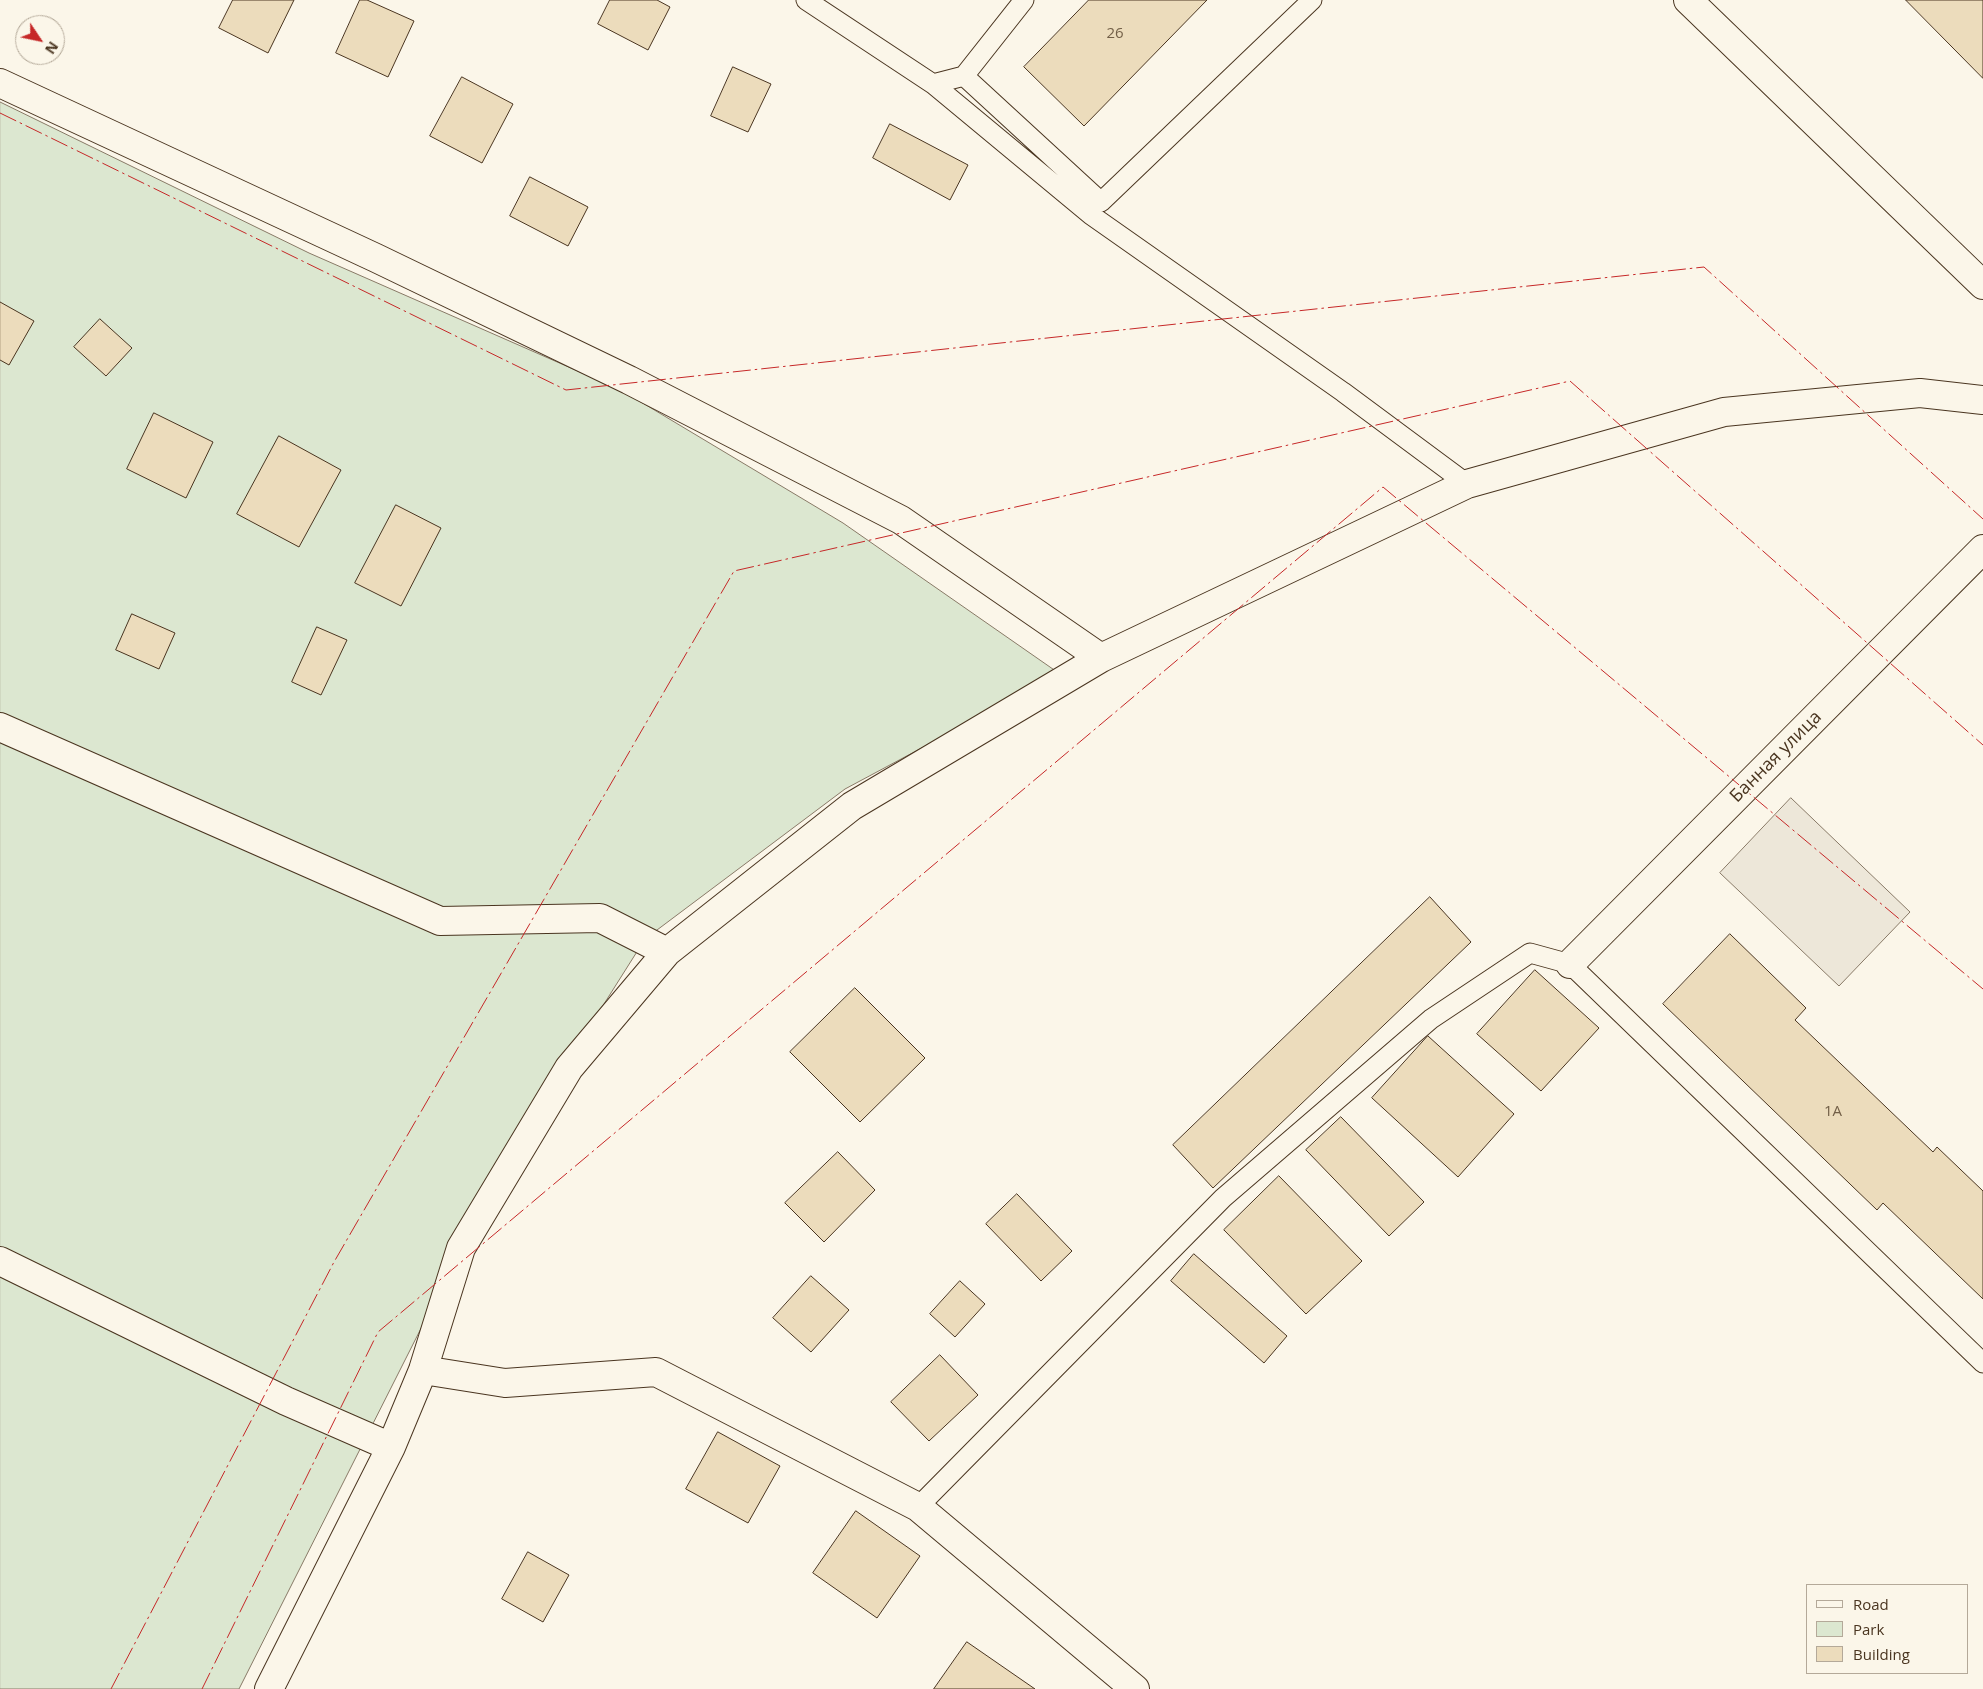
<!DOCTYPE html>
<meta charset="utf-8">
<style>
body{margin:0}
#map{position:relative;width:1983px;height:1689px;overflow:hidden;background:#fbf6e9;font-family:"Open Sans",sans-serif}
canvas{display:block}
.legend{position:absolute;left:1806px;top:1584px;width:162px;height:90px;box-sizing:border-box;background:#fbf6e9;border:1px solid #b4a999;margin:0;padding:6px 9px;list-style:none;font-size:15px;color:#4a3520}
.legend li{display:flex;align-items:center;gap:10px;height:25px}
.legend b{width:25px;border:1px solid #b4a999}
.north{position:absolute;left:15px;top:15px;width:50px;height:50px;box-sizing:border-box;background:#fbf6e9;border:1px solid #b4a999;border-radius:50%;rotate:124deg;font-size:14px;font-weight:700;line-height:20px;text-align:center;color:#4a3520}
.north::after{content:'';display:block;margin:auto;width:18px;height:22px;background:#c62828;clip-path:polygon(50% 0,100% 100%,50% 72%,0 100%)}
</style>
<div id="map">
<canvas width="1983" height="1689"></canvas>
<ul class="legend">
<li><b style="height:6px;background:#fbf6e9"></b>Road</li>
<li><b style="height:14px;background:#dce7d0"></b>Park</li>
<li><b style="height:14px;background:#ecdcbc"></b>Building</li>
</ul>
<div class="north">N</div>
</div>
<script>
const context = document.querySelector('canvas').getContext('2d');
context.lineJoin = 'round';
function paint(path, color) { context.fillStyle = color; context.fill(path, 'evenodd'); }
function stroke(path, color, width, dash) { context.strokeStyle = color; context.lineWidth = width; context.lineCap = dash ? 'butt' : 'round'; context.setLineDash(dash || []); context.stroke(path); }
function drawText(font, color, halo, rows, align = 'center') {
  context.font = font + ' "Open Sans",sans-serif'; context.lineWidth = 4; context.setLineDash([]); context.textBaseline = 'middle'; context.strokeStyle = halo; context.fillStyle = color; for (const [text, x, y, turn = 0] of rows) {
    context.save(); context.translate(x, y); context.rotate((+turn || 0) * Math.PI / 180); context.textAlign = isNaN(turn) ? turn : align; if (halo) context.strokeText(text, 0, 0); context.fillText(text, 0, 0); context.restore();
  }
}
const green = new Path2D(`
 M0 102 309 253 621 390 843 523 1060 674 845 789 645 939 508 1156 239 1689H0Z`);
const parking = new Path2D(`
 M1791 798 1910 912 1839 986 1720 873Z`);
const building = new Path2D(`
 M233 0H294L268 53 219 28Z
 M360 0H367L414 21 388 77 336 53Z
 M610 0H657L670 7 648 50 598 24Z
 M1089 0H1207L1084 126 1024 67Z
 M1906 0H1983V78Z
 M733 67 771 84 748 132 711 116Z
 M462 77 513 104 482 163 430 136Z
 M890 124 968 165 950 200 873 158Z
 M530 177 588 207 568 246 510 216Z
 M0 302 34 321 9 365 0 360Z
 M100 319 132 348 106 376 74 347Z
 M154 413 213 442 186 498 127 469Z
 M279 436 341 470 299 547 237 514Z
 M396 505 441 528 401 606 355 583Z
 M132 614 175 633 159 669 116 650Z
 M317 627 347 640 321 695 292 682Z
 M1430 897 1471 942 1213 1188 1173 1145Z
 M1730 934 1806 1008 1795 1020 1933 1152 1937 1147 1983 1191V1299L1883 1203 1877 1210 1663 1004Z
 M1535 970 1599 1028 1541 1091 1477 1034Z
 M855 988 925 1058 860 1122 790 1052Z
 M1428 1036 1514 1114 1458 1177 1372 1098Z
 M1341 1117 1424 1202 1389 1236 1306 1150Z
 M838 1152 875 1190 824 1242 785 1203Z
 M1279 1176 1362 1261 1306 1314 1224 1230Z
 M1017 1194 1072 1251 1041 1281 986 1224Z
 M1194 1254 1287 1336 1264 1363 1171 1281Z
 M811 1276 849 1310 811 1352 773 1318Z
 M960 1281 985 1304 955 1337 930 1314Z
 M940 1355 978 1395 929 1441 891 1402Z
 M718 1432 780 1466 748 1523 686 1489Z
 M856 1511 920 1556 877 1618 813 1573Z
 M528 1552 569 1575 543 1622 502 1599Z
 M967 1642 1035 1689H934Z`);
const service = new Path2D(`
 M806 0 933 84 1091 215 1343 392 1467 484
 M964 76 1101 202 1312 0
 M933 84 964 76 1024 0
 M918 1507 1223 1198 1431 1019 1530 953 1570 964 1983 1363`);
const minor = new Path2D(`
 M1688 0 1983 285
 M0 83 376 258 629 380 901 520 1101 658
 M0 727 440 921 600 918 667 952
 M1570 964 1983 549
 M0 1261 286 1401 391 1447
 M423 1370 505 1383 656 1372 918 1507 1135 1689
 M269 1689 391 1447 423 1370 461 1248 569 1068 667 952 852 806 1101 658 1467 484 1724 412 1920 393 1983 400`);
const power = new Path2D(`
 M0 113 566 390 1704 267 1983 519
 M111 1689 334 1262 734 571 1570 381 1983 745
 M202 1689 378 1332 1383 487 1983 989`);
const numberNames = [
 ["26",1115,34],
 ["1А",1833,1112]
];
const streetNames = [
 ["Банная улица",1776,757,-45]
];
paint(green, '#dce7d0');
stroke(green, '#887966', 1);
paint(parking, '#ede7d9');
stroke(parking, '#887966', 1);
paint(building, '#ecdcbc');
stroke(building, '#4a3520', 1);
stroke(service, '#4a3520', 21);
stroke(minor, '#4a3520', 30);
stroke(service, '#fbf6e9', 19);
stroke(minor, '#fbf6e9', 28);
stroke(power, '#c62828', 1, [18, 4, 2.5, 4]);
drawText('15px', '#725f47', null, numberNames);
drawText('18px', '#4a3520', '#fbf6e9', streetNames);
</script>
